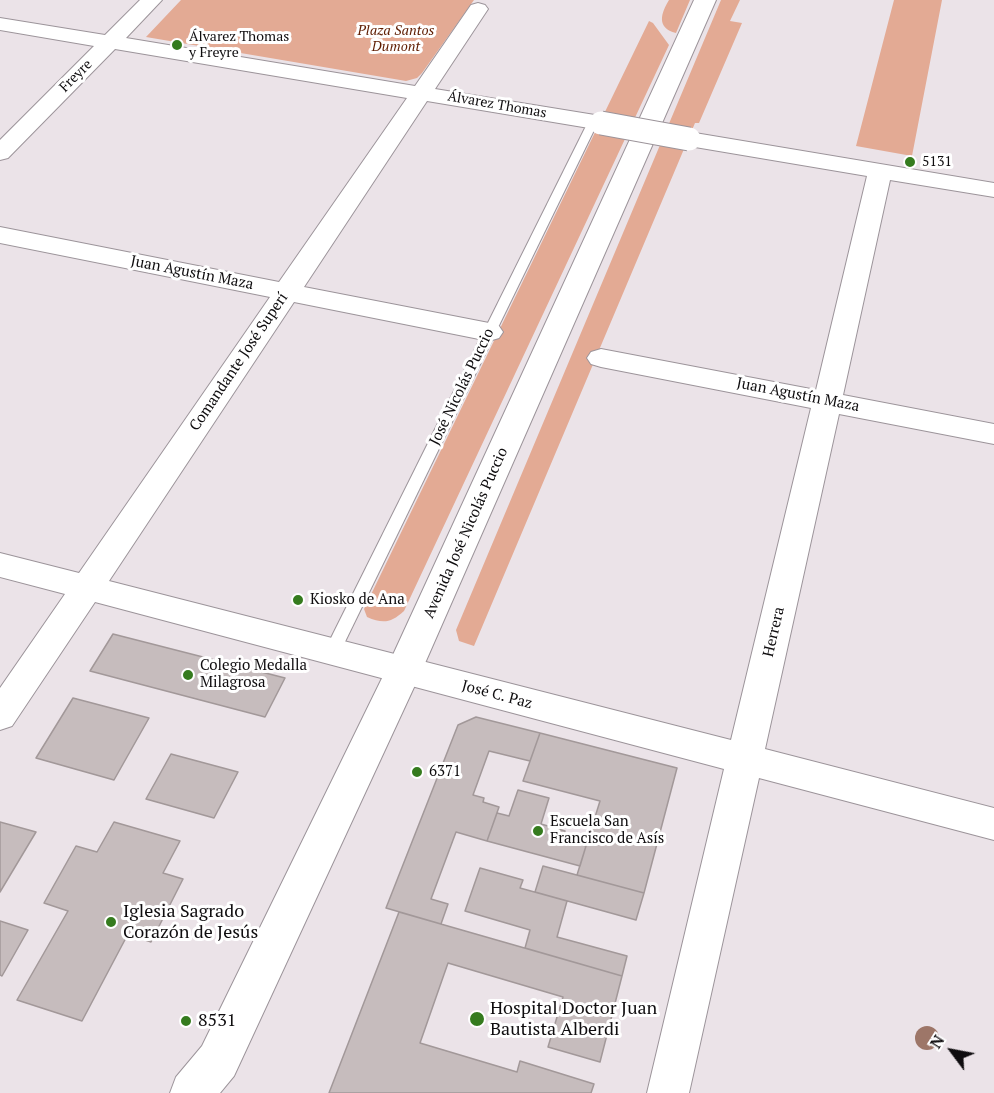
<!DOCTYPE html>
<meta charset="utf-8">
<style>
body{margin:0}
#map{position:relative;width:994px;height:1093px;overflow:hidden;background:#ebe3e8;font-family:"PT Serif",serif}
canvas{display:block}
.north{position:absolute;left:922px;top:1021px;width:60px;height:60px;-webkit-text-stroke:4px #fff;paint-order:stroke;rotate:302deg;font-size:16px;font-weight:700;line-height:24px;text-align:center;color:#0f0d0f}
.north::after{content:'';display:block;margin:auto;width:21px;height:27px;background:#0f0d0f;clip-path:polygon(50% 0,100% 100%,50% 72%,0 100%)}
</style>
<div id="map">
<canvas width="994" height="1093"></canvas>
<div class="north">N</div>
</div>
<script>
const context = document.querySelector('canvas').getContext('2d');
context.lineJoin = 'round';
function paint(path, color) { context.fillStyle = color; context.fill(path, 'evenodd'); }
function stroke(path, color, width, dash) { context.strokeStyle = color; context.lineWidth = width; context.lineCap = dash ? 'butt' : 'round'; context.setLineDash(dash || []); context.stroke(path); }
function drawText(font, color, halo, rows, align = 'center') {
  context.font = font + ' "PT Serif",serif'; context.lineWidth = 6; context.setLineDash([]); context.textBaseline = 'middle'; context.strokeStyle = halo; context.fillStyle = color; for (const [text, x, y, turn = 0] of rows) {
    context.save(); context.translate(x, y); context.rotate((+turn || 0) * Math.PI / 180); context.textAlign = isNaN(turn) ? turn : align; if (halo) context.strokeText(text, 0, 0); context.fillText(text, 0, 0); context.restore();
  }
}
const green = new Path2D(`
 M181 0H474L422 73 417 78 406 81 146 37Z
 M669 0H690L676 33C656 28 661 13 669 0Z
 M721 0H740L730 21 742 23 699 123H695L474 646 459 641 456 630Z
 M894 0H942L912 156 856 146Z
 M649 21 653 23 669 45 404 611C391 623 383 624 367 617L364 609Z`);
const building = new Path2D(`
 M113 634 285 678 265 717 90 671Z
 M73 698 149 718 114 780 36 758Z
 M476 717 540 733 530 761 489 751 473 795 484 798 483 802 499 807 487 841 456 832 431 899 448 904 441 924 386 908 458 725Z
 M540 733 677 768 644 893 577 875 600 801 523 781Z
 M171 754 238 772 214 818 146 799Z
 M518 790 549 798 541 824 565 831 562 839 586 846 580 866 487 841 497 813 509 816Z
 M0 822 36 832 0 892Z
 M114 822 180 841 163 873 183 879 151 942 128 934 82 1021 17 1000 68 911 44 903 76 846 97 852Z
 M543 866 644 893 636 920 535 892Z
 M480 868 523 880 520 888 567 901 557 937 627 956 622 976 525 948 530 930 465 911Z
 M399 912 622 976 600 1062 548 1047 563 997 448 963 420 1043 517 1072 520 1061 594 1084 591 1093H329Z
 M0 921 28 930 2 976 0 975Z`);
const service = new Path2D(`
 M593 119 598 122 340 652 338 656 332 658 326 656 324 652 588 122Z`);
const minor = new Path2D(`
 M140 0H162L126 38 415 86 471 5 478 3 485 5 488 9 435 89 601 116 609 118 612 123 609 128 601 130 427 101 304 287 489 323 499 326 503 332 499 338 489 341 294 302 109 581 731 740 811 408 601 367 591 364 587 358 591 352 601 349 816 390 867 176 689 146 681 144 677 139 681 134 689 132 994 183V197L890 180 843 395 994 424V444L839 414 765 749 994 808V840L759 778 689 1093H647L724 769 95 602 12 726 0 730V688L65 594 0 577V553L79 573 270 297 0 243V227L279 282 407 98 115 49 8 158 0 160V140L94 46 0 30V18L105 35Z`);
const tertiary = new Path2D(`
 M694 0H716L422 670 234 1076 220 1093H170L176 1077 202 1046 386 670Z`);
const minorBridge = new Path2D(`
 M601 123 689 139`);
const trees = [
 [927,1038]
];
const markers = [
 [177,45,6,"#357b1e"],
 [910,162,6,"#357b1e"],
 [298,600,6,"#357b1e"],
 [188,675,6,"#357b1e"],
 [417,772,6,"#357b1e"],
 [538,831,6,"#357b1e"],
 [111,922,6,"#357b1e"],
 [477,1019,8,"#357b1e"],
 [186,1021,6,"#357b1e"]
];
const farParknames = [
 ["Plaza Santos",396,31],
 ["Dumont",396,47]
];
const farPoinames = [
 ["Álvarez Thomas",189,37],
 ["y Freyre",189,53],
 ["5131",922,162]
];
const farStreetnames = [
 ["Freyre",76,76,-45],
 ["Álvarez Thomas",497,105,10]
];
const streetNames = [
 ["Juan Agustín Maza",192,273,11],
 ["Comandante José Superí",239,362,-56],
 ["José Nicolás Puccio",462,387,-64],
 ["Juan Agustín Maza",798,395,11],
 ["Avenida José Nicolás Puccio",466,533,-66],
 ["Herrera",774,632,-77],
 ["José C. Paz",497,695,15]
];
const poiNames = [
 ["Kiosko de Ana",310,600],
 ["Colegio Medalla",200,666],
 ["Milagrosa",200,683],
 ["6371",429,772],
 ["Escuela San",550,822],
 ["Francisco de Asís",550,839]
];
const nearPoinames = [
 ["Iglesia Sagrado",123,912],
 ["Corazón de Jesús",123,933],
 ["Hospital Doctor Juan",490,1009],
 ["Bautista Alberdi",490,1030],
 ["8531",198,1021]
];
paint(green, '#e3aa94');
paint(building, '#c6bcbd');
stroke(building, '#a29899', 1.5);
stroke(service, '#9c949a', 2);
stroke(minor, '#9c949a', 2);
stroke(tertiary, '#9c949a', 2);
paint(service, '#fff');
paint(minor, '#fff');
paint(tertiary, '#fff');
stroke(minorBridge, '#9c949a', 25, []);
stroke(minorBridge, '#fff', 23);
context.fillStyle = '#9d7668';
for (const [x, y] of trees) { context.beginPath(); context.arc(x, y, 12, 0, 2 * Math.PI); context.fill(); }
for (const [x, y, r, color] of markers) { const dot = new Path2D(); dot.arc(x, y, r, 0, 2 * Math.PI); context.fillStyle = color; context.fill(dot); stroke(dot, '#fff', 2); }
drawText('italic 14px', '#5e1c00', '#fff', farParknames);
drawText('14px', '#0f0d0f', '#fff', farPoinames, 'left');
drawText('14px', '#0f0d0f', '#fff', farStreetnames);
drawText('15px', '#0f0d0f', '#fff', streetNames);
drawText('15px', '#0f0d0f', '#fff', poiNames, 'left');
drawText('18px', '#0f0d0f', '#fff', nearPoinames, 'left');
</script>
